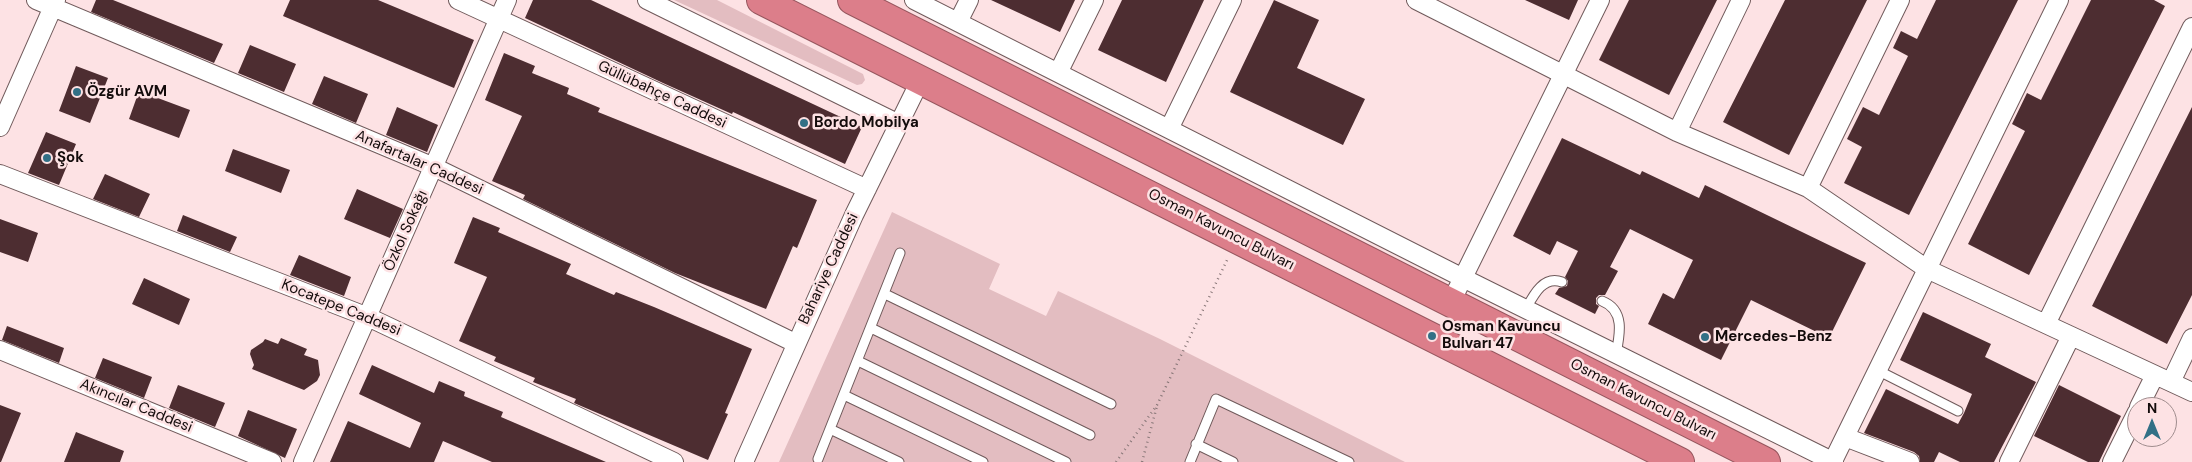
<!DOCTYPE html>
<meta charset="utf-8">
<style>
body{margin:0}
#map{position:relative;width:2192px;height:462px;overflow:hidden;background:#fde2e4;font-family:"DM Sans",sans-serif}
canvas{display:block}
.north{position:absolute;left:2127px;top:397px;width:50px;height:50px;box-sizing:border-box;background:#fde2e4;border:1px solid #9f8c8d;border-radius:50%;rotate:0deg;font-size:14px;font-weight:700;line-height:20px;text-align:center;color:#130b0b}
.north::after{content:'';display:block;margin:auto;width:18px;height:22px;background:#327086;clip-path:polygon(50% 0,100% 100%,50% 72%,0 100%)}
</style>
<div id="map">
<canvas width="2192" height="462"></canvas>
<div class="north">N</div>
</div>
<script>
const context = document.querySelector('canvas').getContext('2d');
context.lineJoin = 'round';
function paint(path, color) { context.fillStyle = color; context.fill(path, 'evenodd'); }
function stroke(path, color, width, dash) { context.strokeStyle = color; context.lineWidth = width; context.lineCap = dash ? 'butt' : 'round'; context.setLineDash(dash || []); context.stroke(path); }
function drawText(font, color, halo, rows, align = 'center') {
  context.font = font + ' "DM Sans",sans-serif'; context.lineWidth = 5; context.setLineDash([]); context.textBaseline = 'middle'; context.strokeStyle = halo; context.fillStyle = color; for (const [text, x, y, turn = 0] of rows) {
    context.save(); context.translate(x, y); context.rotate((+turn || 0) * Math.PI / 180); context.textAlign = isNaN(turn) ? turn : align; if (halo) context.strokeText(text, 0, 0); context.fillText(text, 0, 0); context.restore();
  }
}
const green = new Path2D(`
 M674 0H717L863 74 865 80 862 84 857 85Z
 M892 212 1000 264 989 289 1046 316 1058 291 1160 339 1405 462H779Z`);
const building = new Path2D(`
 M96 0H113L223 44 214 63 91 12Z
 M290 0H378L474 40 454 88 283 16Z
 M533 0H591L862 127 845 164 733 112 732 114 663 83 525 18Z
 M991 0H1075L1060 32Z
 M1122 0H1204L1166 82 1098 50Z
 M1274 0 1319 20 1297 68 1365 99 1343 145 1230 92Z
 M1525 0H1578L1569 20Z
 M1629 0H1717L1669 95 1599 60Z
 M1785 0H1867L1789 155 1723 122Z
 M1936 0H2018L1909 215 1844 183 1862 147 1847 139 1863 107 1879 115 1908 56 1893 48 1901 31 1917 39Z
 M2091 0H2154L2165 6 2029 275 1968 244 2025 131 2012 124 2027 93 2041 100Z
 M250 45 296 64 284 92 238 73Z
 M504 53 535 66 532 73 569 88 567 94 600 108 598 112 817 200 797 248 793 246 766 309 675 273 523 199 525 195 492 181 522 116 485 100Z
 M76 66 108 78 90 123 59 111Z
 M324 76 368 94 356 123 312 104Z
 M139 91 190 110 179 138 129 119Z
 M397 107 438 125 427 152 386 135Z
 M2192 107V295L2167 344 2092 306Z
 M46 132 76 144 59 185 28 173Z
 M1562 138 1640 175 1642 171 1699 198 1705 185 1866 263 1829 338 1751 300 1721 360 1648 324 1663 293 1674 299 1693 260 1630 229 1610 267 1618 271 1605 295H1599L1596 298V304L1599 306 1595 314 1555 294 1559 288 1567 286 1568 281 1565 277 1578 251 1557 241 1550 255 1513 236Z
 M233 149 290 170 281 193 225 171Z
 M105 174 150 194 139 217 93 199Z
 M357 189 403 209 390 238 344 219Z
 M183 215 237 237 230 252 177 231Z
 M473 217 500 228 498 232 571 264 566 274 614 295 616 292 654 307 752 349 725 413 728 414 708 460 574 403 576 399 533 382 535 378 494 361 496 357 459 341 487 277 454 263Z
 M0 219 38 233 28 262 0 252Z
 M299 255 351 277 344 296 290 275Z
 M144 278 190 299 179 325 132 304Z
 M1923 312 1991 344 1985 357 2036 382 1994 462H1960L1939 452 1934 462H1920L1919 456 1914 452 1864 433 1886 389 1958 424 1964 413 1972 394 1900 360Z
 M7 326 64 348 59 363 2 340Z
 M281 338 307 349 304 355 318 360 320 375 317 381 304 390 252 369 254 365 250 354 251 350 263 342 265 339 278 344Z
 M103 358 152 377 144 398 95 378Z
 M372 365 434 393 439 381 465 392 464 396 503 412 501 417 606 462H492L443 441 434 462H330L348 421 410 448 421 423 359 394Z
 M178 385 225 403 215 427 169 408Z
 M2059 385 2121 416 2099 462H2088L2034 436Z
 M0 405 21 413 1 462H0Z
 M248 410 297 429 285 458 238 436Z
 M76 432 124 451 120 462H64Z`);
const path = new Path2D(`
 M1116 462 1157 405 1228 258
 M1142 462 1157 406`);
const lane = new Path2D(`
 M885 294 1111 404
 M1602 301C1625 310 1620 334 1616 354
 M1526 309C1533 296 1543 275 1562 282
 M871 328 1090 435
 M858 361 1066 462
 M1877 370 1958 411
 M844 395 983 462
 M830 429 899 462
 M1196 444 1233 462
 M818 459 900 253
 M1190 462 1216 399 1349 462`);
const street = new Path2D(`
 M36 0 434 167 795 343
 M458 0 867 189
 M647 0 899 124
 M914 0 1463 278 1834 462
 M1416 0 1677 132 1808 188 1927 269 2192 392
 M958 22 969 0
 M1058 73 1094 0
 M0 127 56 0
 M1169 129 1232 0
 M1677 132 1741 0
 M0 174 368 317 674 462
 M1808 188 1900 0
 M1451 302 1600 0
 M2046 324 2192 27
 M0 350 272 462
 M2171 382 2192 338
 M2139 407 2155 375
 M1845 437 1910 462
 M1833 461 2059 0
 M303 462 507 0
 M744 462 854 215 921 79
 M2009 462 2071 336
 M2112 462 2137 412`);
const highway = new Path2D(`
 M761 0 1680 462
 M852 0 1766 462`);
const markers = [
 [77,92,5,"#327086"],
 [804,123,5,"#327086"],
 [47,158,5,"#327086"],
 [1432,336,5,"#327086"],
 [1705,337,5,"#327086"]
];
const poiNames = [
 ["Özgür AVM",87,92],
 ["Bordo Mobilya",814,123],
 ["Şok",57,158],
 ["Osman Kavuncu",1442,327],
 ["Bulvarı 47",1442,344],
 ["Mercedes-Benz",1715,337]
];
const streetNames = [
 ["Güllübahçe Caddesi",662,95,25],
 ["Anafartalar Caddesi",419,163,24],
 ["Osman Kavuncu Bulvarı",1221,230,27],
 ["Özkol Sokağı",406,231,-66],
 ["Bahariye Caddesi",829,269,-65],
 ["Kocatepe Caddesi",341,308,22],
 ["Osman Kavuncu Bulvarı",1643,400,27],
 ["Akıncılar Caddesi",136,406,22]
];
paint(green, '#e3bdc1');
paint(building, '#4d2d31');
stroke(lane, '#705a5b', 11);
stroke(street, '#705a5b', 20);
stroke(highway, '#96565e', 30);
stroke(path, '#877677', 2.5, [1, 4]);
stroke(lane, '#fff', 9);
stroke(street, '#fff', 18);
stroke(highway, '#dc7e8a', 28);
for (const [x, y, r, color] of markers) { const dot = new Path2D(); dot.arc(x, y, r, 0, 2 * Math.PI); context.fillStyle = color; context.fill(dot); stroke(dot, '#fde2e4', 2); }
drawText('bold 15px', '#130b0b', '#fde2e4', poiNames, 'left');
drawText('15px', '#130b0b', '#fde2e4', streetNames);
</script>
